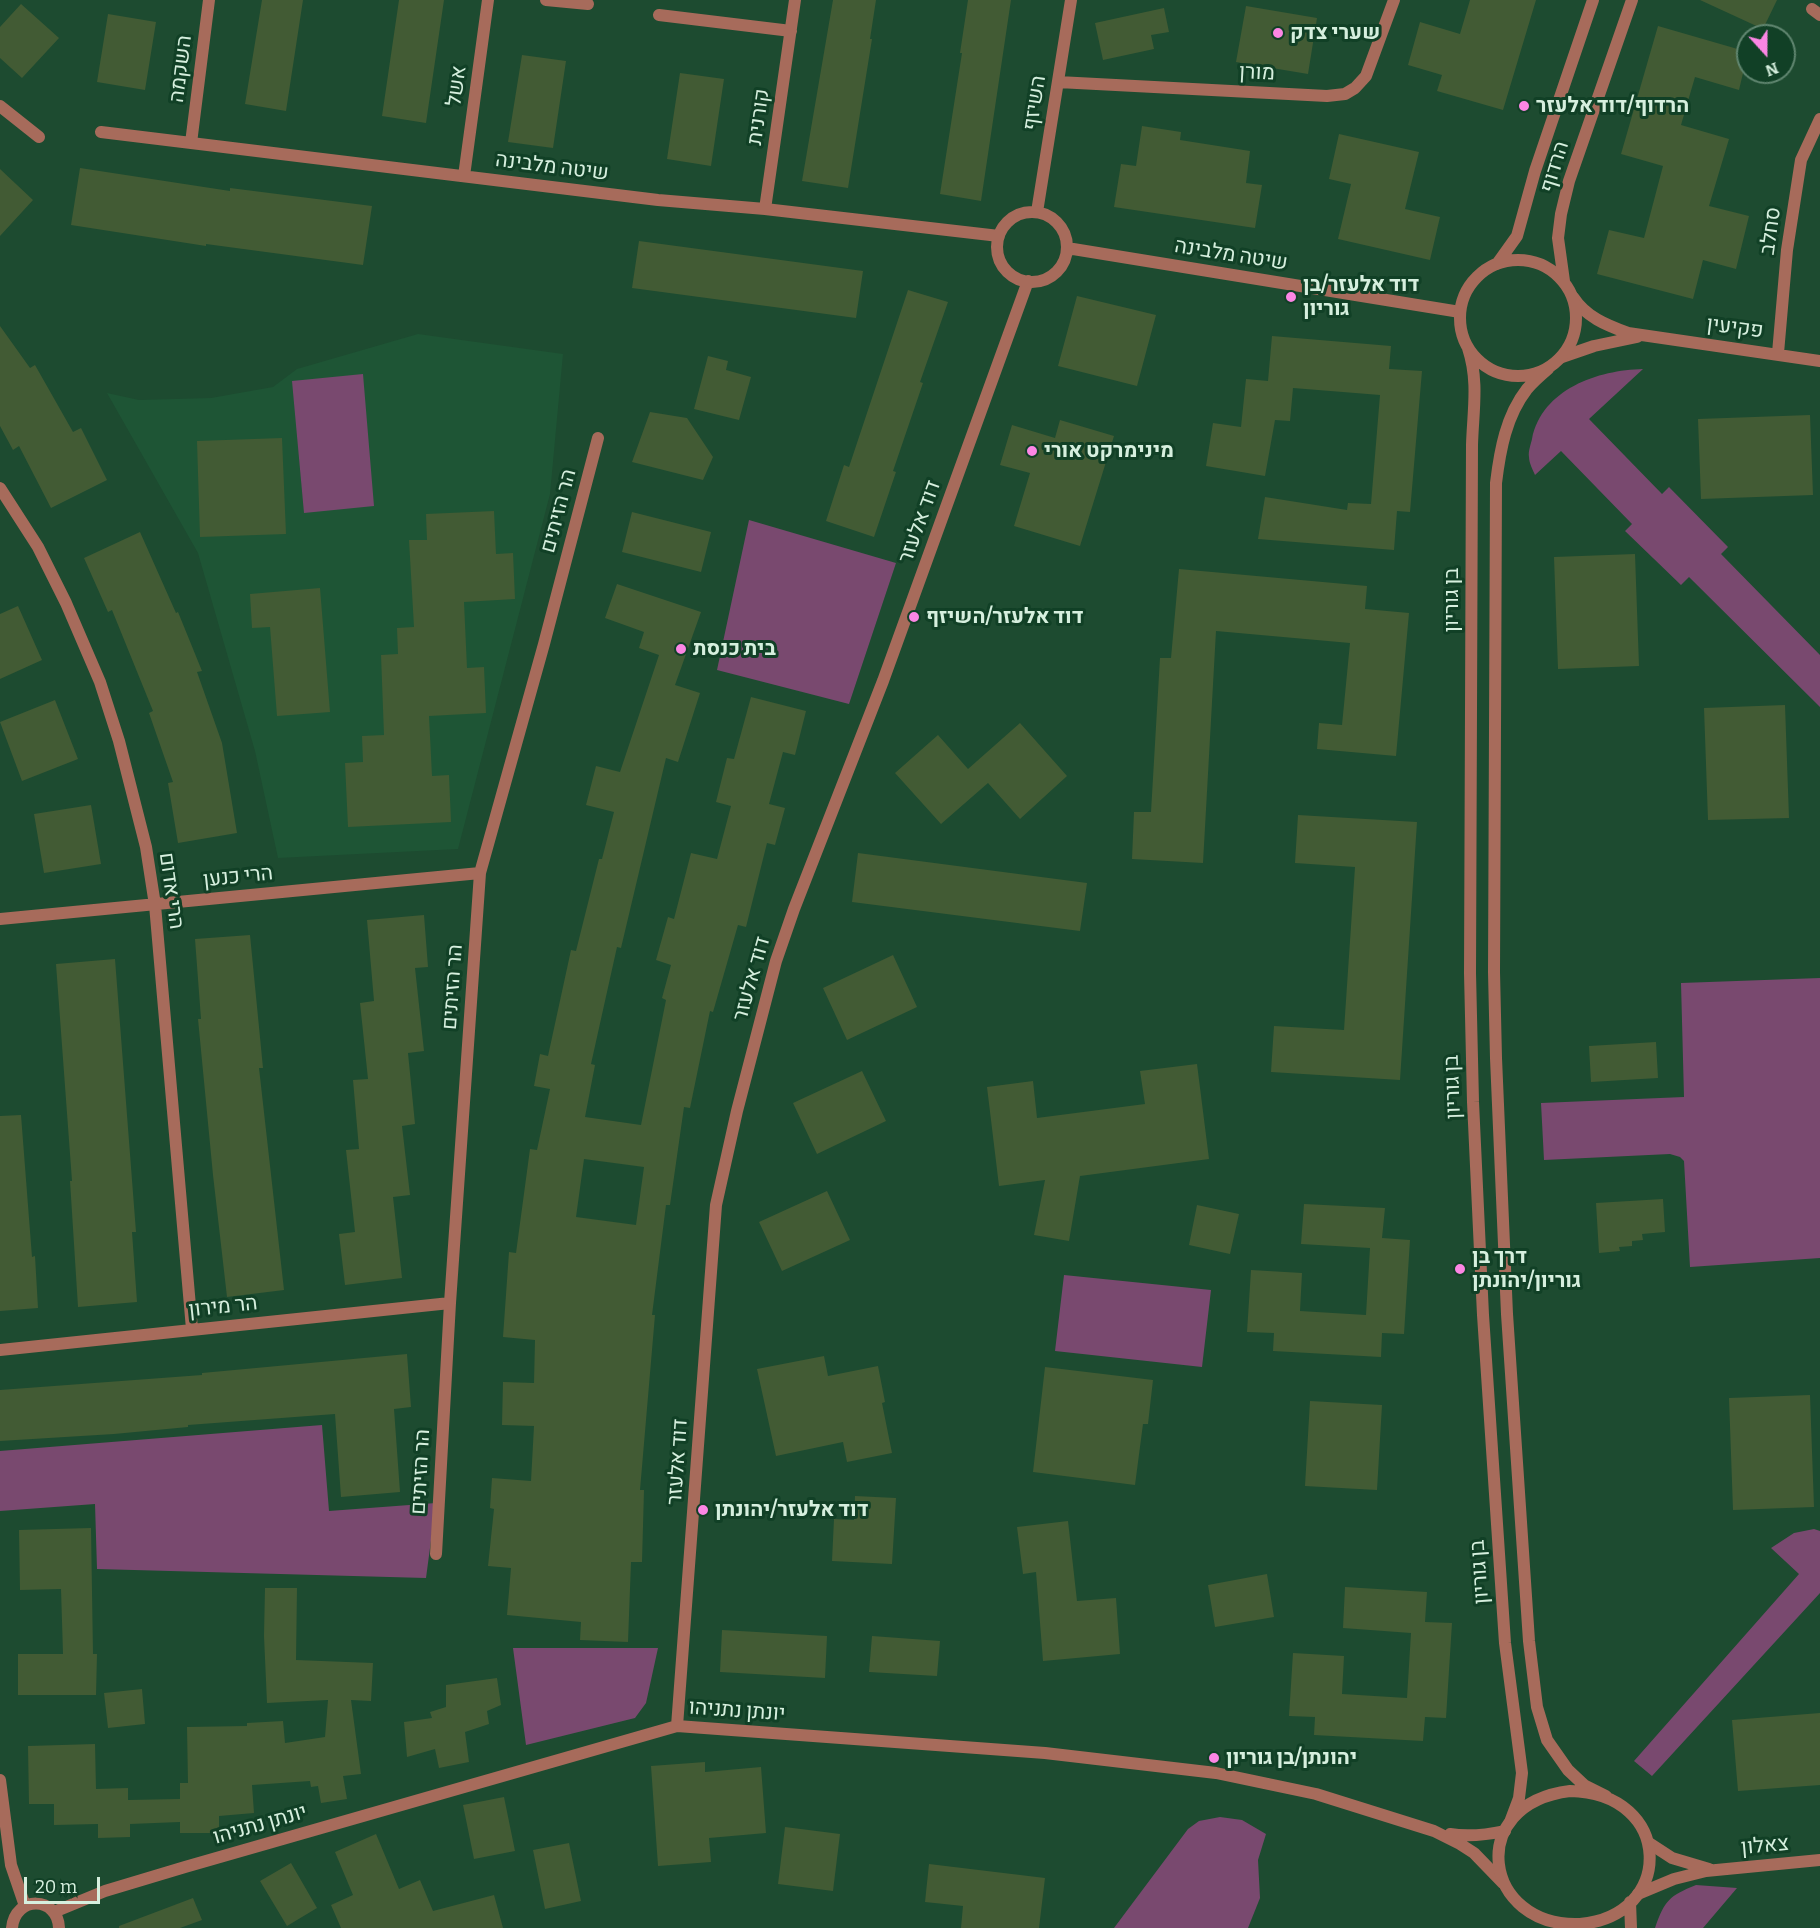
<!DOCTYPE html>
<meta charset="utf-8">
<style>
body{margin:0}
#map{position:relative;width:1820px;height:1928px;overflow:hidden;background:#1d4b30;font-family:Bitter,serif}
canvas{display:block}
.north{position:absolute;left:1736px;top:24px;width:60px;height:60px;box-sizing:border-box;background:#114026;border:2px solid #608670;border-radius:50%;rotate:159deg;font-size:16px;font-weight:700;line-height:24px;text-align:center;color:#d6efde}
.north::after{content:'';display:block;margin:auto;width:21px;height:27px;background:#fc86e4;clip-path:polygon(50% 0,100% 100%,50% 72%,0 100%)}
.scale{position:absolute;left:24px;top:1877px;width:76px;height:27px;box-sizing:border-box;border:3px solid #d6efde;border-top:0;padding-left:8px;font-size:18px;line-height:21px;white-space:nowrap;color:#d6efde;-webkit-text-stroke:4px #114026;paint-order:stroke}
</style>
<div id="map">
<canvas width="1820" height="1928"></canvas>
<div class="north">N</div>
<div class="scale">20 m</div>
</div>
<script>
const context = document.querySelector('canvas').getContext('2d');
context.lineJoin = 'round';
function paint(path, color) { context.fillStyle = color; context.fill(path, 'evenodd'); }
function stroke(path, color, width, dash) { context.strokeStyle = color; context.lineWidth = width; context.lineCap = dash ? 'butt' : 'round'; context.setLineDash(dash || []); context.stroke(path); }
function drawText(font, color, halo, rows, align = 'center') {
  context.font = font + ' Bitter,Heebo,serif'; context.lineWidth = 6; context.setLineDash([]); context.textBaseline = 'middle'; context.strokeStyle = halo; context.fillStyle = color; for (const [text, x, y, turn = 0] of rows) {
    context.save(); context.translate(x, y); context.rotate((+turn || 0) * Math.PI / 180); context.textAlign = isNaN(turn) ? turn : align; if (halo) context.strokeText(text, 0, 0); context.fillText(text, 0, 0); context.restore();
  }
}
const built = new Path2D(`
 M418 334 563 354 550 494 458 849 278 858 255 751 198 553 107 393 139 400 211 398 273 387 297 369Z`);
const green = new Path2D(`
 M1643 369 1589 419 1662 494 1669 487 1728 547 1721 554 1820 655V707L1689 577 1681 585 1625 531 1632 524 1561 451 1535 475C1533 470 1529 463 1529 457 1528 451 1531 444 1532 439 1542 389 1598 370 1643 369Z
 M363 374 374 506 304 513 292 381Z
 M749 520 896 563 849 704 717 670Z
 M1820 978V1258L1690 1267 1684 1161 1680 1157 1670 1154 1544 1160 1541 1103 1684 1097 1681 983Z
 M1064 1275 1211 1290 1202 1367 1055 1351Z
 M322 1425 329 1511 436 1503 426 1578 97 1569 95 1504 0 1511V1451Z
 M1814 1529 1820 1531V1593L1652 1776 1634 1761 1799 1574 1771 1548 1794 1533Z
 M513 1648H658L646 1703 635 1718 526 1745Z
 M1220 1817 1242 1820 1266 1834 1258 1860 1260 1898 1248 1928H1114L1188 1829 1199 1821Z
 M1696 1885 1737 1888 1703 1928H1655C1665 1900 1669 1896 1696 1885Z`);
const building = new Path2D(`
 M262 0H303L286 111 245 104Z
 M399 0H444L426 123 382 116Z
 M833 0H876L870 39H872L848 188 802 181Z
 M968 0H1011L981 201 940 194 962 53H960Z
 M1470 0H1536L1503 110 1437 91 1442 75 1408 65 1420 22 1460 34Z
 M1700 0H1777L1763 29Z
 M21 4 59 38 22 78 0 58V27Z
 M1246 6 1317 18 1308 74 1236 62Z
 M1164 8 1169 32 1151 35 1154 49 1103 60 1095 23Z
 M108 14 156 22 145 90 97 82Z
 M1658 26 1748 52 1739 90 1695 77 1681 125 1729 139 1709 206 1749 216 1736 269 1703 260 1693 299 1597 274 1609 230 1644 238 1663 166 1621 154Z
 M522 55 566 61 553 148 508 142Z
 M680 73 724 79 711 166 667 159Z
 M1142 126 1181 132 1180 140 1250 151 1246 183 1262 185 1255 228 1114 207 1121 164 1136 166Z
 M1339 134 1419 152 1405 209 1440 217 1430 260 1338 239 1351 184 1329 179Z
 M80 168 230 191V188L372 206 363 265 206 244V246L71 225Z
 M0 169 33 200 0 236Z
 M639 241 863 271 856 318 632 288Z
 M908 290 948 302 920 382 923 383 893 471 896 472 874 537 826 521 844 465 849 467Z
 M1077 296 1156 315 1137 386 1058 366Z
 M0 326 30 368 35 365 73 432 81 428 107 480 51 508 19 446 13 450 0 426Z
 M1272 336 1391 346 1389 369 1422 371 1410 512 1397 511 1394 550 1258 539 1265 497 1347 510 1348 503 1371 504 1380 395 1293 388 1290 421 1275 420 1265 476 1206 466 1213 423 1241 427 1246 379 1268 381Z
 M708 356 728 361 726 370 751 377 739 420 694 409Z
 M650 412 687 418 713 457 703 480 632 462Z
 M1810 415 1813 495 1701 499 1698 419Z
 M1060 420 1114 436 1080 546 1014 526 1030 473 1000 465 1012 425 1055 438Z
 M282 438 286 534 200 537 197 441Z
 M494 511 496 554 513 553 515 599 464 602 467 668 484 667 486 713 429 716 432 776 449 775 451 822 348 827 345 763 363 762 362 736 384 735 381 655 398 654 397 628 414 627 409 540H427L426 514Z
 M632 512 711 532 701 572 622 552Z
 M140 532 176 613 178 612 202 671 197 672 222 743 237 833 178 843 168 783 173 782 149 713 153 711 112 610 108 612 84 558Z
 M1635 554 1639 666 1558 669 1554 557Z
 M1179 569 1367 586 1365 609 1409 613 1396 756 1317 749 1319 723 1342 725 1350 643 1216 631 1203 863 1132 859 1134 812H1151L1160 658H1171Z
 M617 584 701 612 675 685 700 693 678 762 666 758 621 948 617 947 591 1064 595 1065 585 1117 641 1125 666 1000 662 998 671 965 656 960 668 917 674 919 691 853 717 859 731 806 716 802 727 758 734 759 751 697 806 711 795 755 783 752 769 804 785 808 775 845 767 843 746 927 738 925 713 1012 710 1011 690 1108 684 1107 670 1205H666L652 1315H655L640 1490H644L642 1562H631L628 1642 580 1640 581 1622 507 1615 511 1568 488 1566 494 1509 490 1508 492 1478 531 1481 534 1426 502 1425 503 1382 534 1383 535 1340 503 1337 509 1252 516 1253 530 1149 537 1150 550 1089 534 1086 540 1054 548 1056 571 950 576 951 599 859H602L614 812 586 805 596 766 620 772 659 655 639 648 644 632 605 618ZM584 1159 644 1167 636 1225 576 1217Z
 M320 588 330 712 277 716 270 627 252 628 250 594Z
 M18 606 42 660 0 679V614Z
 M55 700 78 759 22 781 0 722Z
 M1785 705 1789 818 1708 820 1704 708Z
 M1020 723 1067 776 1020 819 988 783 941 824 895 773 938 735 968 769Z
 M91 805 101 864 44 873 34 814Z
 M1298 815 1417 822 1400 1080 1271 1072 1274 1026 1344 1030 1355 867 1295 863Z
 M858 853 1087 883 1080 931 852 902Z
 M424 915 428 967 415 968 424 1051 408 1053 415 1124 402 1126 410 1195 393 1197 402 1278 345 1285 339 1234 355 1232 346 1150 359 1149 353 1080 368 1079 360 1003 374 1001 367 920Z
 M250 935 263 1068H259L284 1290 227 1297 213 1175 198 1019H201L195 939Z
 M893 955 917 1007 847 1040 823 988Z
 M115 959 136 1232H132L137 1302 78 1307 70 1181H72L56 964Z
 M1656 1042 1658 1078 1591 1082 1589 1046Z
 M1197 1064 1209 1159 1080 1176 1069 1241 1034 1235 1045 1180 999 1186 987 1087 1033 1081 1037 1118 1145 1104 1140 1071Z
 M862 1071 886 1121 817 1154 793 1103Z
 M21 1115 32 1257 35 1256 38 1308 0 1311V1116Z
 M827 1191 850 1240 782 1271 759 1222Z
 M1663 1199 1665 1232 1642 1234 1643 1240 1632 1241V1246L1619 1247 1620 1251 1599 1253 1596 1203Z
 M1304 1204 1385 1208 1382 1238 1410 1240 1404 1334 1382 1333 1381 1357 1273 1351 1274 1333 1247 1332 1251 1270 1302 1273 1300 1311 1366 1315 1370 1248 1301 1244Z
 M1197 1205 1239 1214 1230 1254 1189 1245Z
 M407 1354 411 1407 394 1409 400 1492 341 1497 335 1414 188 1425V1427L114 1434 0 1441V1390L202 1375V1373Z
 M824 1356 828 1376 878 1366 885 1402 882 1403 892 1453 847 1462 843 1442 776 1456 757 1369Z
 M1045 1367 1153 1380 1148 1424H1143L1135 1485 1033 1472Z
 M1810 1395 1814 1507 1733 1510 1729 1398Z
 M1310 1401 1382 1405 1377 1490 1305 1486Z
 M855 1496 896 1498 892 1564 832 1561 834 1519 854 1520Z
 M1068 1521 1077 1601 1116 1598 1120 1654 1043 1661 1036 1572 1023 1574 1017 1527Z
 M91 1528 93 1654H97L96 1695H18V1654H63L61 1589 20 1590 19 1530Z
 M1267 1574 1274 1617 1215 1627 1208 1585Z
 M1345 1587 1427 1592 1425 1622 1452 1623 1446 1718 1425 1717 1423 1741 1314 1735 1315 1717 1289 1716 1293 1653 1344 1656 1342 1694 1407 1698 1411 1633 1343 1628Z
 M265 1588H297L296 1660 373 1663 371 1701 351 1700 361 1774 343 1776 347 1799 321 1803 318 1786 311 1787 310 1781 252 1785 254 1813 219 1816V1833H180V1822L130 1824V1837L98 1838V1824L54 1825V1804H29L28 1746 95 1744 96 1789 128 1788V1800L180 1799V1783H188L187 1727 247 1726V1723L283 1721 285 1743 325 1737 328 1700 267 1703 264 1636Z
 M722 1630 827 1636 825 1678 720 1672Z
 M872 1636 940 1641 937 1676 869 1672Z
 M497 1678 501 1705 487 1711 489 1724 465 1732 469 1762 439 1768 435 1749 407 1757 404 1722 432 1718 430 1712 446 1707V1685Z
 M142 1689 145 1724 108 1728 104 1693Z
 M1820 1713V1785L1738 1791 1732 1720Z
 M705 1762V1772L761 1767 766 1833 709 1838 711 1862 658 1866 651 1766Z
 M504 1797 515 1851 474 1859 463 1805Z
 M785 1827 840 1834 833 1891 778 1884Z
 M376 1834 399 1889 420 1880 433 1911 494 1895 503 1928H341L331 1905 353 1895 335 1852Z
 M569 1843 581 1901 545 1909 533 1850Z
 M291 1863 317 1908 287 1926 260 1881Z
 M929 1864 1045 1878 1039 1928H961L963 1906 925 1902Z
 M193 1898 202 1920 180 1928H119V1926Z`);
const minor = new Path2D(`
 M546 0 588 4
 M1812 9 1820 15
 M659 15 791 31
 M1058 82 1327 96 1345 94 1355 88 1366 76 1394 0
 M0 106 39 137
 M101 132 658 200 765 209 999 236
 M191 143 209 0
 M464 176 488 0
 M765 209 795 0
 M1037 212 1071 0
 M997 247a35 35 0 1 1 70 0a35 35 0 1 1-70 0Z
 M1067 248 1460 312
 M1573 297C1586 317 1606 325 1628 333L1820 361
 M1778 353 1787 250 1801 160 1820 119
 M1562 357 1594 346 1637 337
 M0 488 38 547 66 603 100 682 119 741 146 847 155 905 192 1329
 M0 919 480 873
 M0 1350 450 1303
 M436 1554 450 1303 480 873 544 644 598 438
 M677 1726 716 1205 737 1111 776 961 794 909 883 681 1028 281
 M0 1780 11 1865 25 1906
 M1450 1834C1469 1837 1486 1835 1505 1831
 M1649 1843 1672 1858 1709 1869
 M1638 1894 1674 1879 1706 1871 1820 1860
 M54 1912 105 1891 185 1867 677 1726 1045 1753 1216 1773 1316 1794 1434 1831 1460 1844 1474 1853 1503 1883
 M12 1928C15 1895 58 1896 59 1928`);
const tertiary = new Path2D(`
 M1460 318a58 58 0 1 1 116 0a58 58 0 1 1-116 0Z
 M1497 264 1517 236 1535 171 1593 0
 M1564 281 1558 238 1561 214 1569 181 1632 0
 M1468 348C1479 381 1473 411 1472 445L1470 973 1473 1102 1483 1315 1505 1643 1522 1773 1519 1798 1510 1822
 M1548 369C1541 375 1533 382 1527 389 1506 416 1500 450 1496 483L1494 972 1496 1058 1507 1314 1529 1641 1537 1707 1547 1740 1568 1770 1584 1785 1606 1796
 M1570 1791C1674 1793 1675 1916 1580 1924 1483 1928 1464 1804 1570 1791Z
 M1630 1902 1631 1928`);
const markers = [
 [1278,33,6,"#fc86e4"],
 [1524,106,6,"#fc86e4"],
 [1291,297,6,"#fc86e4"],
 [1032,451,6,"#fc86e4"],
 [914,617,6,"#fc86e4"],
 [681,649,6,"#fc86e4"],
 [1460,1269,6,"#fc86e4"],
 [703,1510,6,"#fc86e4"],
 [1214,1758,6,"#fc86e4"]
];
const poiNames = [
 ["שערי צדק",1290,33],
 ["הרדוף/דוד אלעזר",1536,106],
 ["דוד אלעזר/בן",1303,285],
 ["גוריון",1303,309],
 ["מינימרקט אורי",1044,451],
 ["דוד אלעזר/השיזף",926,617],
 ["בית כנסת",693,649],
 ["דרך בן",1472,1257],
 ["גוריון/יהונתן",1472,1281],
 ["דוד אלעזר/יהונתן",715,1510],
 ["יהונתן/בן גוריון",1226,1758]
];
const streetNames = [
 ["השקמה",181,69,-83],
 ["מורן",1257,73,3],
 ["אשל",457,86,-82],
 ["השיזף",1035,103,-81],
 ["קורנית",759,117,-82],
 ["שיטה מלבינה",552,167,7],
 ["הרדוף",1555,167,-73],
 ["סחלב",1771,231,-82],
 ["שיטה מלבינה",1231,255,9],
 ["פקיעין",1735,328,7],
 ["הר הזיתים",559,511,-75],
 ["דוד אלעזר",920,522,-70],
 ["בן גוריון",1452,600,-90],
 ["הרי כנען",238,877,-6],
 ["הרי אדום",171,891,82],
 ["דוד אלעזר",752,979,-74],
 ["הר הזיתים",453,987,-86],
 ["בן גוריון",1453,1087,-92],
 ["הר מירון",223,1307,-6],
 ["דוד אלעזר",678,1462,-86],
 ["הר הזיתים",421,1472,-87],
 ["בן גוריון",1480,1572,-94],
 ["יונתן נתניהו",737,1711,4],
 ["יונתן נתניהו",260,1825,-16],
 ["צאלון",1765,1846,-5]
];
paint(built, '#1e5535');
paint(green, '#79496f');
paint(building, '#425b34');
stroke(minor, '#a76b5b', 12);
stroke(tertiary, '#a76b5b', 12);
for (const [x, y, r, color] of markers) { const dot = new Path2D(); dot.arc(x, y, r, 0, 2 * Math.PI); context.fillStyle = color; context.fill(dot); stroke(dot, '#114026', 2); }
drawText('bold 21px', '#d6efde', '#114026', poiNames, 'left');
drawText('21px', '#d6efde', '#114026', streetNames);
</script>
